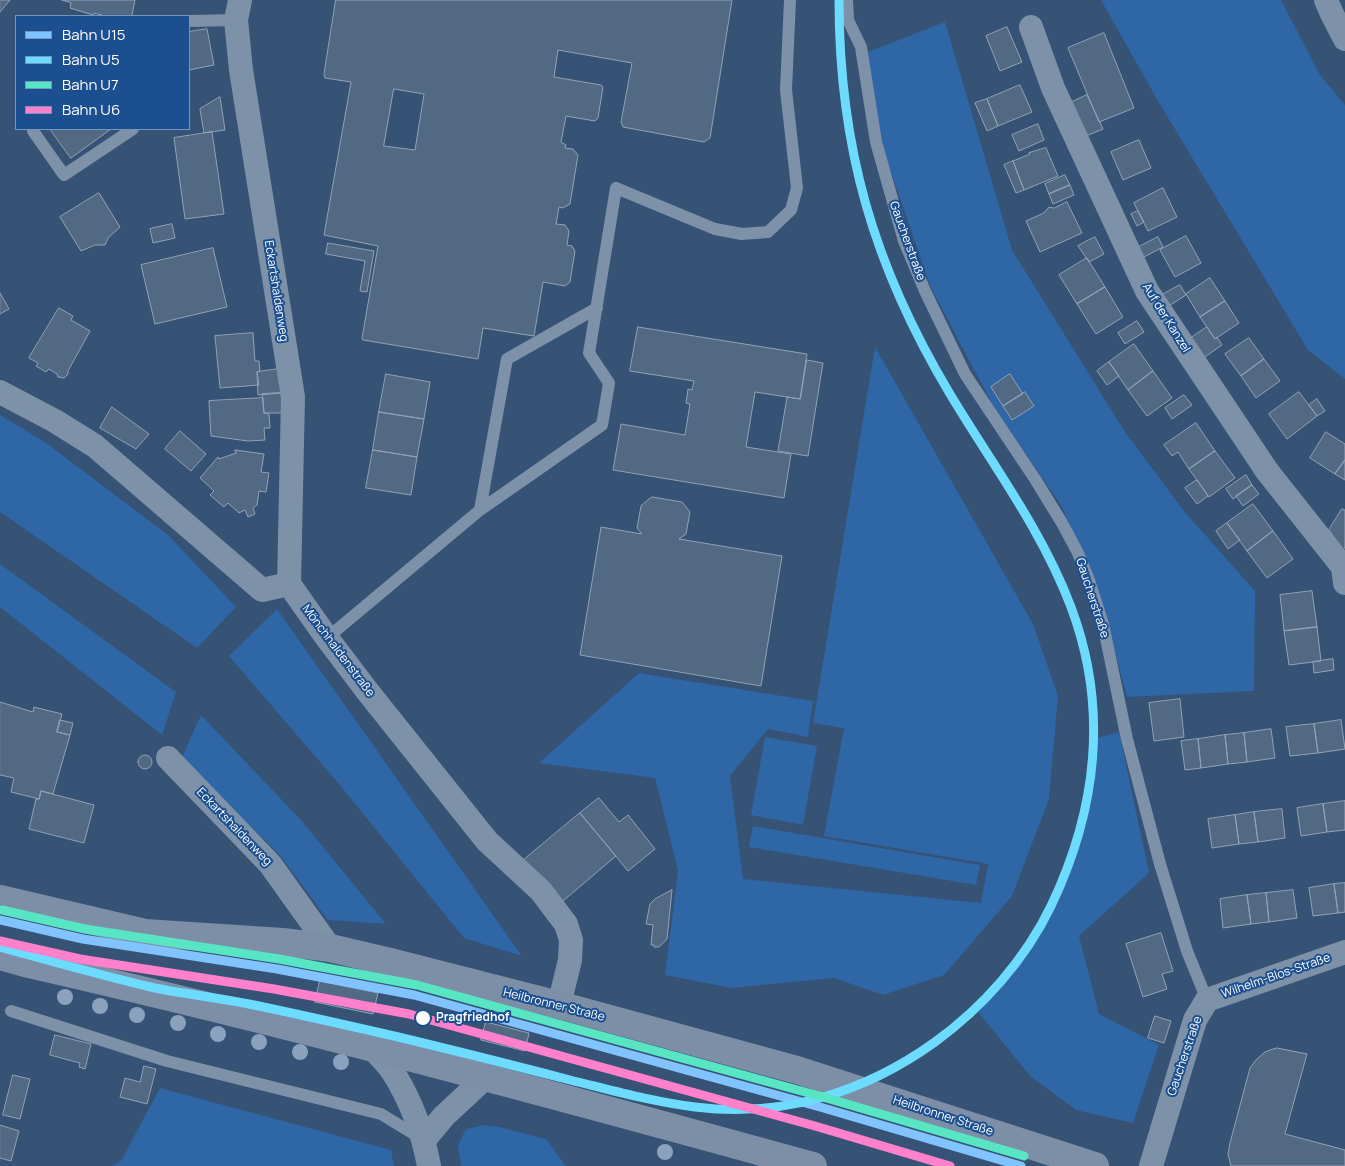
<!DOCTYPE html>
<meta charset="utf-8">
<style>
body{margin:0}
#map{position:relative;width:1345px;height:1166px;overflow:hidden;background:#365274;font-family:Manrope,sans-serif}
canvas{display:block}
.legend{position:absolute;left:15px;top:15px;width:175px;height:115px;box-sizing:border-box;background:#1b4f8f;border:1px solid #7695bc;margin:0;padding:6px 9px;list-style:none;font-size:15px;color:#fff}
.legend li{display:flex;align-items:center;gap:10px;height:25px}
.legend b{width:25px;border:1px solid #7695bc}
</style>
<div id="map">
<canvas width="1345" height="1166"></canvas>
<ul class="legend">
<li><b style="height:6px;background:#80c3ff"></b>Bahn U15</li>
<li><b style="height:6px;background:#6ddbfd"></b>Bahn U5</li>
<li><b style="height:6px;background:#58e5c4"></b>Bahn U7</li>
<li><b style="height:6px;background:#ff80cb"></b>Bahn U6</li>
</ul>
</div>
<script>
const context = document.querySelector('canvas').getContext('2d');
context.lineJoin = 'round';
function paint(path, color) { context.fillStyle = color; context.fill(path, 'evenodd'); }
function stroke(path, color, width, dash) { context.strokeStyle = color; context.lineWidth = width; context.lineCap = dash ? 'butt' : 'round'; context.setLineDash(dash || []); context.stroke(path); }
function drawText(font, color, halo, rows, align = 'center') {
  context.font = font + ' Manrope,sans-serif'; context.lineWidth = 4; context.setLineDash([]); context.textBaseline = 'middle'; context.strokeStyle = halo; context.fillStyle = color; for (const [text, x, y, turn = 0] of rows) {
    context.save(); context.translate(x, y); context.rotate((+turn || 0) * Math.PI / 180); context.textAlign = isNaN(turn) ? turn : align; if (halo) context.strokeText(text, 0, 0); context.fillText(text, 0, 0); context.restore();
  }
}
const green = new Path2D(`
 M1101 0H1281L1320 75 1345 105V379L1308 350 1158 101Z
 M945 22 1012 250 1125 432 1184 511 1255 591 1254 691 1127 697 1099 591 1061 505 995 409 931 288 881 143 868 52Z
 M875 347 1033 624 1058 696 1049 799 1012 896 944 975 883 995 834 978 731 988 665 975 678 871 655 778 539 763 639 673 813 701 808 737 768 729 730 776 743 879 981 903 988 864 824 836 844 728 813 723Z
 M0 415 45 442 168 535 236 607 197 648 0 512Z
 M0 564 176 692 162 735 0 607Z
 M277 609 522 956 464 938 339 784 229 656Z
 M201 715 301 820 386 924 328 920 279 854 181 759Z
 M1119 732 1149 873 1079 936 1099 1014 1159 1045 1133 1123 1076 1110 1030 1076 975 1008 1038 934 1086 825 1097 738Z
 M765 737 817 746 803 825 751 815Z
 M753 826 980 865 976 885 749 847Z
 M160 1088 391 1150 394 1166H111L121 1161Z
 M484 1125 499 1127 546 1139 566 1166H461L458 1145 466 1129Z`);
const building = new Path2D(`
 M0 0H10L0 12Z
 M62 0H135L132 15 131 16H102V15L94 13 93 15 70 8 71 3Z
 M336 0H732L710 138 704 142 623 127 621 122 632 63 558 50 554 77 601 85 603 87 598 118 595 121 566 116 561 142 566 145 565 148 573 149 578 155 570 204 563 208 559 207 556 224 565 225 569 231 567 245 572 246 575 251 570 282 565 286 543 282 534 336 483 328 478 359 363 340 362 338 378 246 324 235 351 82 325 78 324 75ZM394 89 424 94 415 150 384 146Z
 M1007 27 1022 62 1000 71 986 36Z
 M207 29 214 65 189 70V32Z
 M1104 33 1134 108 1099 122 1068 48Z
 M1020 85 1032 112 998 126 987 99Z
 M1087 95 1103 129 1086 136 1072 102Z
 M220 97 225 130 204 133 200 109Z
 M987 99 998 126 987 131 975 103Z
 M1038 124 1044 140 1019 151 1012 135Z
 M50 129H111L71 158Z
 M212 132 224 214 185 219 174 138Z
 M1139 140 1151 168 1123 180 1111 152Z
 M1046 148 1058 176 1024 190 1013 161 1030 154 1029 153Z
 M1013 161 1024 190 1016 193 1004 165Z
 M1065 175 1070 185 1049 194 1045 184Z
 M1070 185 1074 195 1053 204 1049 194Z
 M1163 188 1177 217 1148 231 1134 203Z
 M99 193 120 227 108 238 105 245H95L81 251 60 217Z
 M1067 202 1082 233 1040 252 1026 221 1044 213 1049 207 1054 208Z
 M1138 211 1144 222 1137 226 1131 214Z
 M172 224 175 238 153 243 150 229Z
 M1186 236 1201 263 1175 277 1160 250Z
 M1095 237 1104 254 1089 262 1078 246Z
 M1158 237 1163 247 1142 258 1137 248Z
 M328 243 374 251 367 292 360 291 365 261 326 254Z
 M213 248 227 307 155 324 141 265Z
 M1087 258 1105 287 1077 304 1059 275Z
 M1210 278 1225 301 1200 317 1186 294Z
 M1180 285 1186 295 1169 306 1162 295Z
 M1105 287 1123 317 1096 334 1077 304Z
 M0 293 9 309 0 314Z
 M1225 301 1239 323 1215 339 1200 317Z
 M59 308 73 316 71 320 90 331 68 371V374L64 378 58 377 57 374 49 369 46 372 36 366 38 363 29 358Z
 M1137 321 1144 332 1125 344 1118 333Z
 M638 327 807 354 800 399 755 392 746 447 791 454 784 498 613 470 621 424 685 435 690 404 686 403 688 389 692 390 694 381 630 371Z
 M1207 327 1215 339 1217 337 1222 345 1202 359 1188 340Z
 M253 333 255 361H259L260 371 257 372 259 385 220 388 215 336Z
 M1249 338 1264 359 1241 376 1225 354Z
 M1134 344 1153 371 1128 390 1109 362Z
 M1264 359 1280 381 1256 398 1241 376Z
 M807 360 823 363 808 456 778 451 787 397 800 399Z
 M1109 362 1119 376 1107 385 1097 371Z
 M279 369 281 393 258 395 257 372Z
 M1153 371 1172 398 1147 416 1128 390Z
 M386 374 430 382 424 419 379 412Z
 M1010 374 1023 394 1003 406 991 387Z
 M1025 392 1034 406 1012 420 1003 406Z
 M1299 392 1317 416 1287 439 1269 414Z
 M281 393 283 413H264L262 394Z
 M1184 395 1192 405 1172 419 1165 408Z
 M263 398 264 413 269 414 270 428H264L265 440 248 441 211 436 209 401Z
 M1317 399 1325 411 1317 416 1309 405Z
 M112 407 149 434 136 449 100 428Z
 M379 412 424 419 417 457 373 450Z
 M1196 423 1215 451 1189 469 1178 452 1172 456 1164 445Z
 M180 431 206 454 191 471 165 449Z
 M1326 432 1345 444V460L1335 474 1310 458Z
 M235 450 264 454 261 472 269 473 266 492 259 491 257 505 253 508 255 514 248 517 245 510 239 513 228 503 224 507 210 495 214 491 200 478 218 457 219 459 236 453Z
 M373 450 417 457 411 495 366 488Z
 M1215 451 1235 478 1209 497 1189 469Z
 M1345 460V480L1335 474Z
 M1246 475 1252 485 1233 499 1226 489Z
 M1197 480 1208 496 1197 504 1185 488Z
 M1252 485 1259 494 1243 506 1236 496Z
 M652 497 682 502 690 512 686 534 679 539 782 556 761 686 580 655 601 527 642 534 637 528 641 506Z
 M1253 504 1273 531 1247 551 1227 523Z
 M1342 509 1345 510V547L1343 550 1329 530Z
 M1227 523 1240 540 1228 549 1216 531Z
 M1273 531 1293 559 1267 578 1247 551Z
 M1312 591 1317 627 1284 631 1280 595Z
 M1317 627 1321 661 1289 665 1284 631Z
 M1333 659 1334 670 1314 673 1313 662Z
 M1180 699 1184 737 1154 741 1149 703Z
 M0 702 33 712 34 707 62 714 57 732 70 735 53 794 41 791 39 799 11 792 14 778 0 775Z
 M60 720 73 723 70 735 57 732Z
 M1341 720 1345 749 1318 753 1314 724Z
 M1314 724 1318 753 1290 756 1286 727Z
 M1271 729 1275 758 1247 762 1244 733Z
 M1244 733 1247 762 1228 764 1225 735Z
 M1225 735 1228 764 1201 768 1198 739Z
 M1198 739 1201 768 1185 770 1181 741Z
 M138 762a7 7 0 1 1 14 0a7 7 0 1 1-14 0Z
 M41 791 94 805 84 843 29 829 36 799H39Z
 M599 798 619 822 628 815 655 849 628 871 580 813Z
 M1345 801V830L1327 832 1323 804Z
 M1323 804 1327 832 1301 836 1297 808Z
 M1282 809 1285 838 1258 842 1254 812Z
 M1254 812 1258 842 1239 844 1235 815Z
 M580 813 616 856 550 912 514 868Z
 M1235 815 1239 844 1212 848 1208 819Z
 M1345 883V912L1338 913 1334 884Z
 M1334 884 1338 913 1313 916 1309 888Z
 M672 890 667 939 659 947H654V945H651L653 925 646 924 650 904 655 899Z
 M1293 890 1297 918 1269 922 1266 893Z
 M1266 893 1269 922 1251 924 1247 895Z
 M1247 895 1251 924 1223 928 1220 899Z
 M1161 933 1173 971 1162 974 1167 989 1143 997 1126 944Z
 M320 981 378 993 373 1014 315 1002Z
 M1155 1016 1171 1021 1164 1043 1148 1038Z
 M486 1022 529 1033 525 1051 481 1040Z
 M55 1035 91 1044 85 1069 79 1067 80 1063 50 1055Z
 M1277 1048 1307 1054 1285 1134 1345 1150V1166H1231L1228 1154 1230 1143 1250 1068 1256 1060 1265 1052Z
 M144 1066 156 1069 147 1104 120 1097 125 1078 140 1082Z
 M13 1075 30 1079 20 1119 3 1115Z
 M0 1125 19 1131 11 1161 0 1158Z`);
const service = new Path2D(`
 M847 0 848 20 861 47 876 142 904 241 925 291 965 374 1035 479 1062 523 1077 551 1089 580 1103 624 1127 739 1160 864 1187 951 1207 1000
 M189 21 236 20
 M33 131 64 175 133 129
 M480 510 507 359 597 308
 M327 638 480 510 602 425 609 383 589 353 616 188 715 229 742 234 768 232 791 210 797 188 786 90 790 0
 M11 1011 167 1061 381 1114 422 1139`);
const minor = new Path2D(`
 M240 0 236 20 241 70 293 397 289 584
 M1326 0 1332 14 1345 39
 M1031 27 1053 88 1147 291 1267 471 1343 567 1345 583
 M0 392 55 421 95 446 262 590 289 584
 M289 584 327 638 368 692 487 841 541 891 566 924 571 940 570 960 559 1005
 M168 758 270 864 330 948
 M370 1046C378 1054 387 1063 393 1072 411 1101 423 1133 429 1166
 M424 1140 444 1116 486 1077
 M1151 1166 1195 1020 1207 1000 1345 952`);
const primary = new Path2D(`
 M0 899 145 933 283 942 330 948 390 962 559 1005 797 1070 1095 1166
 M0 956 25 963C289 1023 551 1094 813 1166`);
const rail1 = new Path2D(`
 M0 920 83 939 277 969 414 995 820 1107 1021 1166`);
const rail2 = new Path2D(`
 M0 947C51 961 103 976 155 988 186 994 217 998 249 1004 298 1014 346 1025 394 1036 453 1050 512 1065 570 1080 611 1090 653 1102 695 1107 782 1118 864 1093 935 1042 983 1007 1025 960 1051 906 1097 810 1109 708 1071 607 1042 530 992 464 950 394 874 267 839 148 839 0`);
const rail3 = new Path2D(`
 M2 910 85 929 279 959 417 985 823 1097 1024 1156`);
const rail4 = new Path2D(`
 M0 941 80 959 274 989 409 1014 815 1126 950 1166`);
const trees = [
 [65,997],
 [100,1006],
 [137,1015],
 [178,1023],
 [218,1034],
 [259,1042],
 [300,1052],
 [341,1062],
 [665,1152]
];
const markers = [
 [423,1018,8,"#fff"]
];
const streetNames = [
 ["Gaucherstraße",907,241,70],
 ["Eckartshaldenweg",276,291,81],
 ["Auf der Kanzel",1166,318,58],
 ["Gaucherstraße",1092,598,72],
 ["Mönchhaldenstraße",338,651,53],
 ["Eckartshaldenweg",234,827,46],
 ["Wilhelm-Blos-Straße",1276,976,-19],
 ["Heilbronner Straße",554,1005,14],
 ["Gaucherstraße",1185,1056,-71],
 ["Heilbronner Straße",943,1116,18]
];
const stopNames = [
 ["Pragfriedhof",436,1018]
];
paint(green, '#2f66a5');
paint(building, '#526984');
stroke(building, '#92a2b6', 1);
stroke(service, '#7d92a8', 12);
stroke(minor, '#7d92a8', 24);
stroke(primary, '#7d8ea7', 28);
stroke(rail1, '#80c3ff', 9);
stroke(rail2, '#6ddbfd', 9);
stroke(rail3, '#58e5c4', 9);
stroke(rail4, '#ff80cb', 9);
context.fillStyle = '#8aa2be';
for (const [x, y] of trees) { context.beginPath(); context.arc(x, y, 8, 0, 2 * Math.PI); context.fill(); }
for (const [x, y, r, color] of markers) { const dot = new Path2D(); dot.arc(x, y, r, 0, 2 * Math.PI); context.fillStyle = color; context.fill(dot); stroke(dot, '#1b4f8f', 2); }
drawText('12px', '#fff', '#1b4f8f', streetNames);
drawText('bold 12px', '#fff', '#1b4f8f', stopNames, 'left');
</script>
